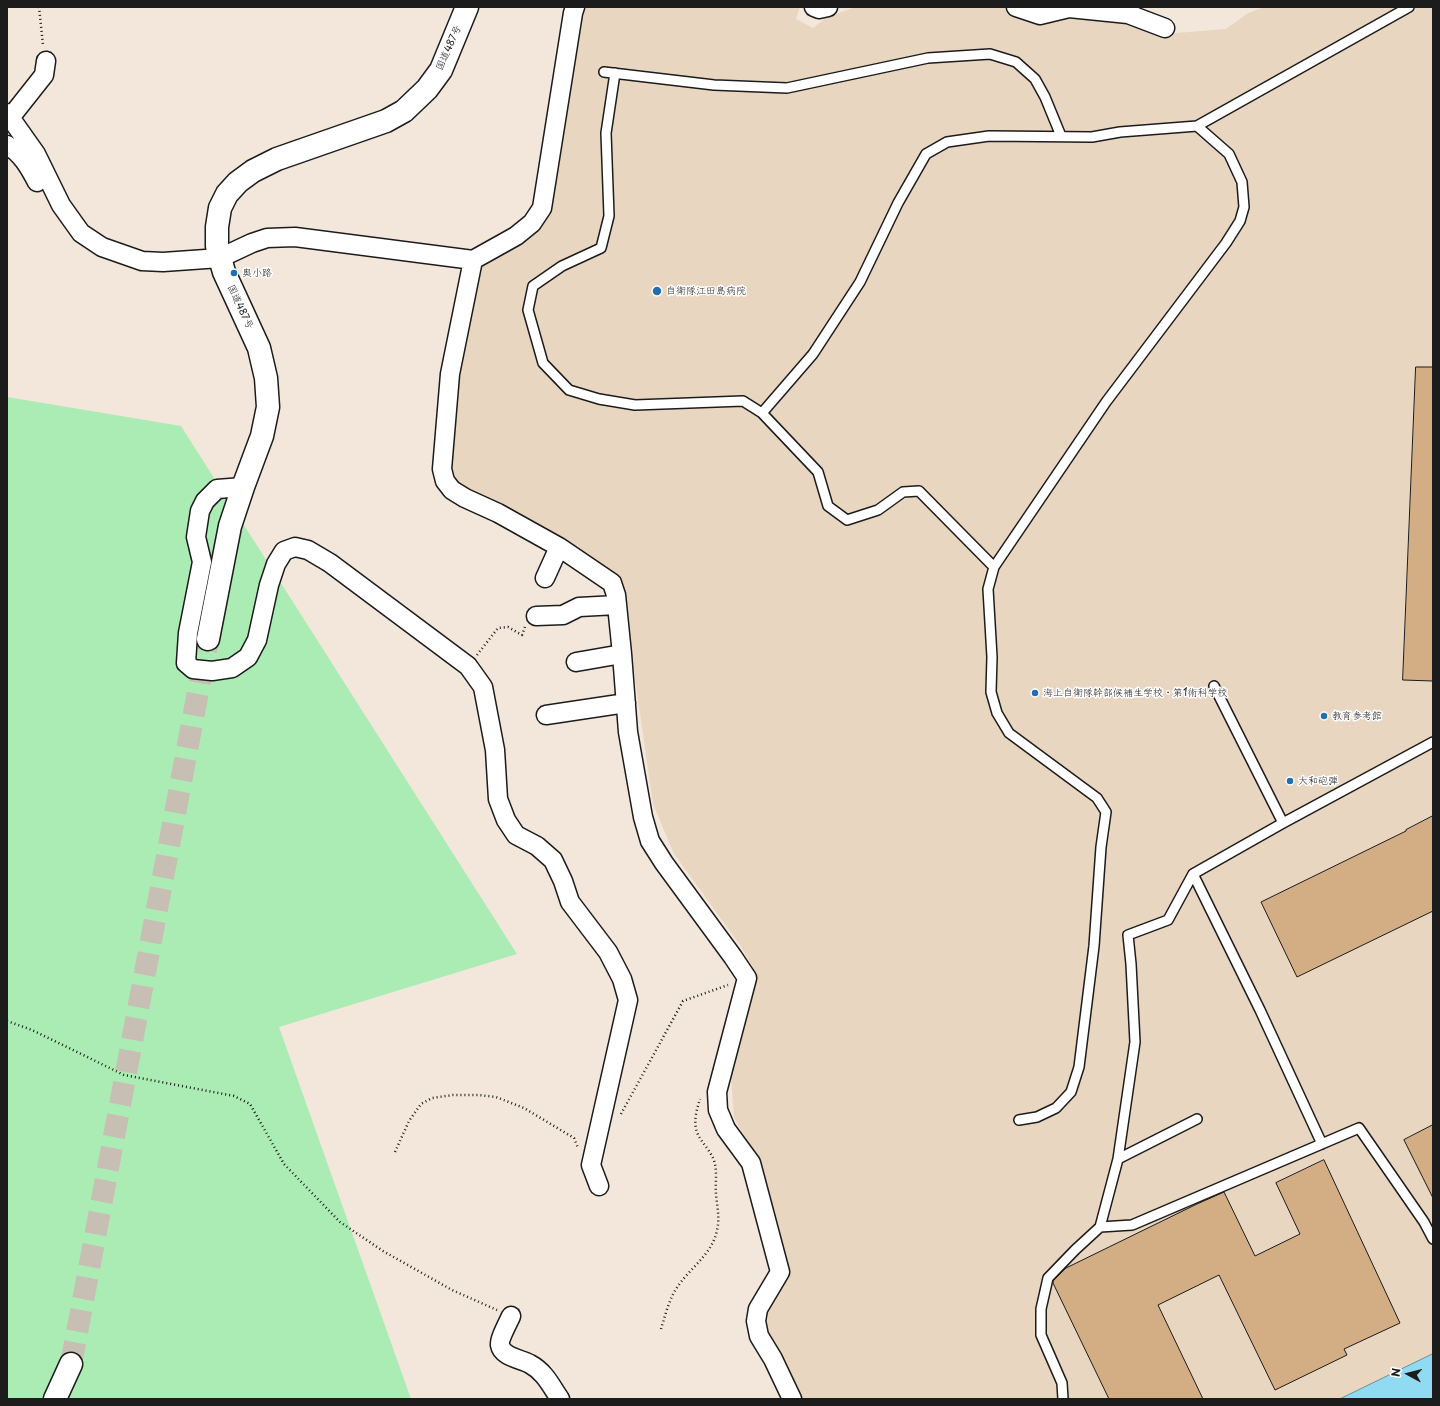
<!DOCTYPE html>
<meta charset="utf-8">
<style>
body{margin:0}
#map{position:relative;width:1440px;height:1406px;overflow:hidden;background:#f2e7da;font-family:"Playpen Sans",sans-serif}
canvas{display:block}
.frame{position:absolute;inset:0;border:8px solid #1c1c1c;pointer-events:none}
.north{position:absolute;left:1388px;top:1354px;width:40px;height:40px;-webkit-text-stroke:3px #fff;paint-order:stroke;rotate:277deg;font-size:11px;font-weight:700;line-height:16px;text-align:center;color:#1c1c1c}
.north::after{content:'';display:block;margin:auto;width:14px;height:18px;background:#1c1c1c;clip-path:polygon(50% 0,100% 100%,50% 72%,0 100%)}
</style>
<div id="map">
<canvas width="1440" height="1406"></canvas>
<div class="frame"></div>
<div class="north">N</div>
</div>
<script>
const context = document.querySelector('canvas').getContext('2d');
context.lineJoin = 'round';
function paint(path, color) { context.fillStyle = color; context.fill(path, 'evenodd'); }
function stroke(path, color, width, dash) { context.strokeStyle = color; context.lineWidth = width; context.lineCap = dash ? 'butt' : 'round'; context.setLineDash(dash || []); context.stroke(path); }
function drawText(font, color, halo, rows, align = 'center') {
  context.font = font + ' "Playpen Sans","Klee One",sans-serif'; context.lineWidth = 3; context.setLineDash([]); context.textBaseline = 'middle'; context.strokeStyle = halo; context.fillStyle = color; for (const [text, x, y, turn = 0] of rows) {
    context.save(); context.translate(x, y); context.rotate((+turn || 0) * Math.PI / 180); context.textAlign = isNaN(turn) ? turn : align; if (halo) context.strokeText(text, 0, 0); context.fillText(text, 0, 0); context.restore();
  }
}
const built = new Path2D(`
 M582 7H800L796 19 813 28 827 17 856 7H1002L1041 21 1071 13 1119 19 1164 34 1226 29 1248 13 1265 7H1433V1354L1340 1399H798L765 1334 764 1314 787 1270 756 1160 734 1117 730 1063 757 975 740 945 674 854 653 804 621 582 455 484 447 463 456 372 477 266 527 236Z`);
const green = new Path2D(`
 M7 397 181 426 517 954 279 1027 411 1399H7Z`);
const water = new Path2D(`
 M1433 1354V1399H1340Z`);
const building = new Path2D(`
 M1416 367H1433V681L1403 680Z
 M1433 816V911L1297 977 1261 902 1406 831V830Z
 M1433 1125V1198L1404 1140Z
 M1324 1160 1400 1323 1344 1349 1347 1355 1275 1390 1219 1275 1158 1305 1203 1399H1109L1053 1283V1281L1066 1268 1197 1204 1224 1192 1255 1256 1300 1234 1276 1183Z`);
const highwayTunnel = new Path2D(`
 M71 1364 208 639`);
const path = new Path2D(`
 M39 7 43 45
 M477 655 498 628 508 627 522 635 525 627
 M7 1021 32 1030 124 1075 234 1096 250 1104 284 1164 340 1222 383 1251 452 1290 497 1310
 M621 1114 683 1001 728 985
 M395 1152 409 1121 421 1104 432 1098 453 1095H479L496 1097 524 1108 574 1138 578 1148
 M661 1329C666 1313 670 1295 681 1282 694 1265 713 1252 717 1230 720 1218 717 1206 716 1194 715 1182 718 1169 713 1158 709 1149 700 1141 697 1132 693 1121 697 1109 700 1099`);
const lane = new Path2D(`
 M604 72 714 85 787 88 928 58 990 54 1016 62 1035 79 1045 97 1061 136
 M615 73 606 133 609 216 601 248 562 266 533 286 528 310 543 363 569 390 599 399 635 405 743 401 762 413 818 472 828 506 847 520 878 510 903 492 919 491 994 567
 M762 413 813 354 860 282 898 203 926 154 947 142 989 136 1092 137 1120 132 1197 126 1409 7
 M1214 686 1283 823
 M1193 874 1260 1010 1322 1144
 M1019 1120 1037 1117 1056 1108 1071 1092 1079 1067 1094 946 1101 847 1106 812 1097 798 1009 733 997 713 991 692 992 657 988 589 994 567 1106 402 1226 243 1240 221 1244 207 1242 182 1229 154 1197 126
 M1118 1159 1197 1119
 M1100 1227 1132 1225 1359 1128 1424 1222 1433 1239
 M1063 1399 1062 1383 1041 1335V1309L1048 1278 1075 1250 1100 1227 1118 1159 1135 1042 1131 964 1128 935 1168 920 1193 874 1283 823 1433 742`);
const street = new Path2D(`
 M814 7 819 9 828 7
 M1016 7 1040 15 1069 8 1128 14 1130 7
 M1128 14 1165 28
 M7 113 36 154 61 205 81 233 102 247 142 261 163 262 220 258 252 243 267 238 295 237 473 260 516 236 532 223 542 208 573 13 575 7
 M10 118 44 75 46 61
 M7 145C22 154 29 167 37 182
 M473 260 450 374 442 469 445 481 452 490 465 498 498 513 559 547 612 583 616 595 622 654 628 732 643 817 650 841 664 863 733 957 747 978 717 1092 718 1110 726 1129 751 1163 780 1272 758 1309 756 1321 759 1336 773 1359 792 1399
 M243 487 217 489 205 501 200 511 196 537 202 562 188 633 186 663 193 669 212 671 232 668 248 657 257 640 269 585 276 564 284 551 295 547 308 550 330 563 468 666 483 687 495 750 498 799 506 820 516 835 537 846 553 860 563 881 570 902 608 952 622 979 628 1000 591 1165 599 1186
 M545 578 559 547
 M536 616 563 615 579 607 617 605
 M576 662 622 654
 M546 715 626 703
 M511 1316C508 1323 499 1339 500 1345 502 1357 521 1359 530 1364 545 1372 551 1386 560 1399`);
const highway = new Path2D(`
 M208 639 230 526 243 487 262 436 268 407 266 378 259 348 224 272 220 258 217 246V227L220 208 227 194 238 182 253 171 277 159 386 121 404 111 427 89 441 70 467 7
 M55 1399 71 1364`);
const markers = [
 [234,273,4,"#1f6fb2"],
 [657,291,5,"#1f6fb2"],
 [1035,693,4,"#1f6fb2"],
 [1324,716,4,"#1f6fb2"],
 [1290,781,4,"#1f6fb2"]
];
const streetNames = [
 ["国道487号",449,48,-66],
 ["国道487号",240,307,65]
];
const poiNames = [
 ["奥小路",242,273],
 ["自衛隊江田島病院",666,291],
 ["海上自衛隊幹部候補生学校・第1術科学校",1043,693],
 ["教育参考館",1332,716],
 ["大和砲弾",1298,781]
];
paint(built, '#e9d6c0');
paint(green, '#abecb5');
paint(water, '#91dbf2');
stroke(water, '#628f9c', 1);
paint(building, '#d3ae85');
stroke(building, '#1c1c1c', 1);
stroke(highwayTunnel, '#c7beb4', 22, [22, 11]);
stroke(lane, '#1c1c1c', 12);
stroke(street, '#1c1c1c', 21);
stroke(highway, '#1c1c1c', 25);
stroke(path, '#1c1c1c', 2.5, [1, 3]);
stroke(lane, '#fff', 9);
stroke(street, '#fff', 18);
stroke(highway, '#fff', 22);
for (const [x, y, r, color] of markers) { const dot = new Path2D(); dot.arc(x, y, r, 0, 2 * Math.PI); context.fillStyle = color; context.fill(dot); stroke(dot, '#fff', 1.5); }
drawText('10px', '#1c1c1c', '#fff', streetNames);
drawText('10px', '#1c1c1c', '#fff', poiNames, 'left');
</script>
